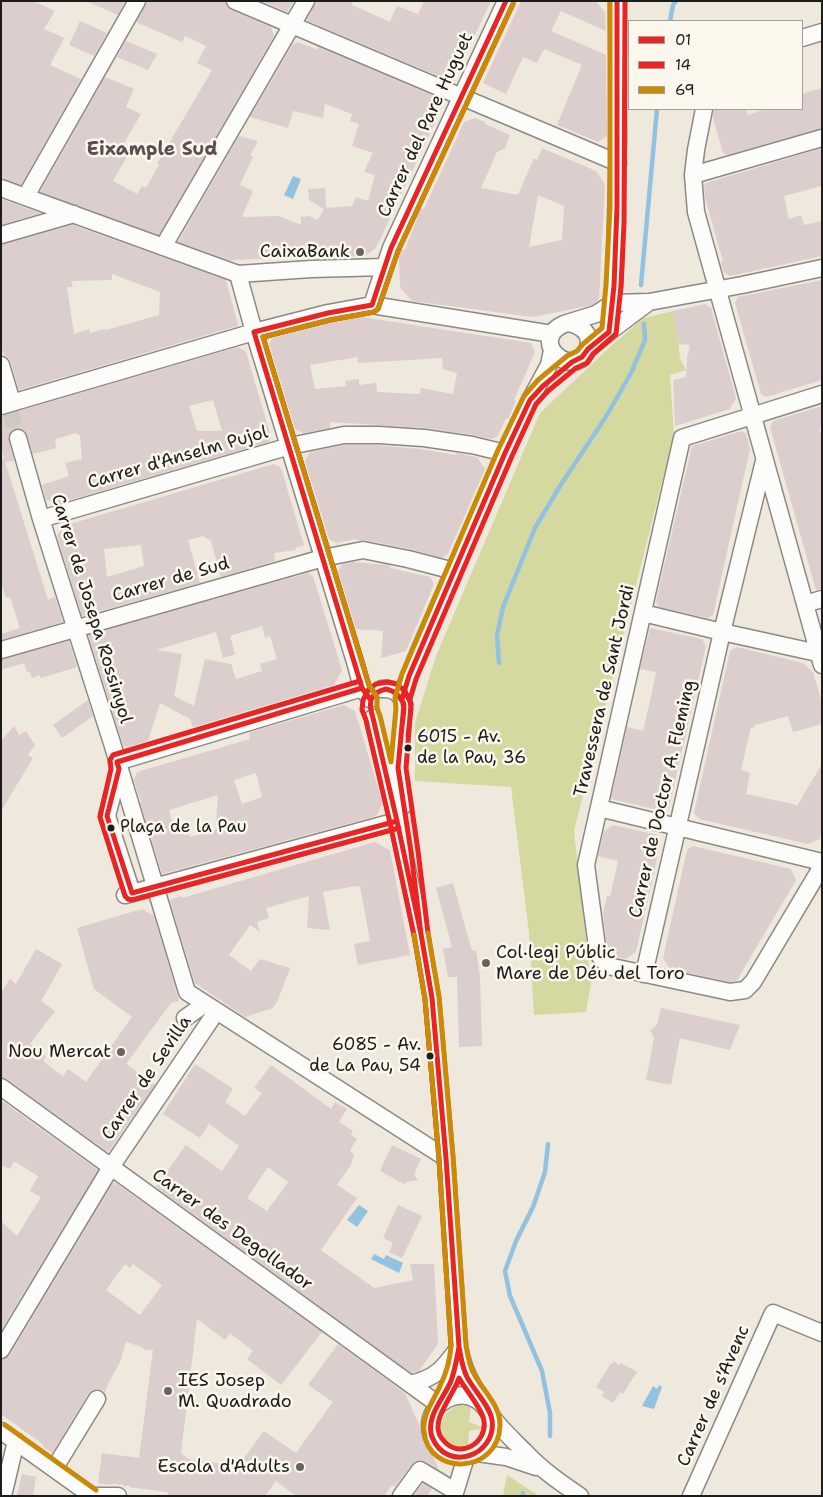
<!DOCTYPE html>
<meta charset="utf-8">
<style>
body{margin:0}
#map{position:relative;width:823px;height:1497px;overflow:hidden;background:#eee8dd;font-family:"Shantell Sans",sans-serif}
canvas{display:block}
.frame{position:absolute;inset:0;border:2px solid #1c1c1c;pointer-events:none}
.legend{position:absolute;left:628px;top:20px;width:175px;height:90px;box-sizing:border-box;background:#fbf7ec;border:1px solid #a29f99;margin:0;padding:6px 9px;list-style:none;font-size:15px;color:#1c1c1c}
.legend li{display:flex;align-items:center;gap:10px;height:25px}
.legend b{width:25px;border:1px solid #a29f99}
</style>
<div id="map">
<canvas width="823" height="1497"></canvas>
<div class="frame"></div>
<ul class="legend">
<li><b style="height:6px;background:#ea2423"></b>01</li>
<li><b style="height:6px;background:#ea2423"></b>14</li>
<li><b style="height:6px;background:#cb8a06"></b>69</li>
</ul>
</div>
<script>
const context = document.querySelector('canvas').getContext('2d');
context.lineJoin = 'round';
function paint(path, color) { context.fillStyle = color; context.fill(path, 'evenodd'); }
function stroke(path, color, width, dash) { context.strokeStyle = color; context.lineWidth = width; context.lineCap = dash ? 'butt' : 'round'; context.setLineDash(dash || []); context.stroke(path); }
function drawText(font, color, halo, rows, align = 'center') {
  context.font = font + ' "Shantell Sans",sans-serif'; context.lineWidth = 5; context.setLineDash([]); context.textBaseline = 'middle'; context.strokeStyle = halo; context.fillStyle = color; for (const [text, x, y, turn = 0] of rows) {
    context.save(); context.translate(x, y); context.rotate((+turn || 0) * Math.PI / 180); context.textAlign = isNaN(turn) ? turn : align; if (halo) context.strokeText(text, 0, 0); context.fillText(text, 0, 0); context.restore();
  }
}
const green = new Path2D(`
 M673 311 678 337 680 358 686 370 670 375 674 434 574 831 591 983 586 1012 534 1015 529 933 511 787 415 781V723L436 656 540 413 611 346 644 318Z
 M459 1405 471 1407 469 1422 484 1428 469 1431 468 1447C439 1450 431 1416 459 1405Z
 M507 1475 539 1496H503Z`);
const water = new Path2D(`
 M293 176 301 179 293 199 284 195Z
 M359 1205 368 1211 357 1227 347 1220Z
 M374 1254 384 1259 386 1255 403 1263 399 1273 371 1259Z
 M659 1385 662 1387 654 1409 642 1406 653 1386 657 1389Z`);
const stream = new Path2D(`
 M670 21 673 5 676 1
 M641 285 657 109
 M499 663 497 636 503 607 535 528 560 486 607 415 631 373 645 340 644 324
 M548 1144 545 1172 533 1207 516 1241 505 1271 510 1296 542 1371 550 1413V1436
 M523 1496V1493`);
const building = new Path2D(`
 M1 1H33L55 11 44 29 64 38 50 65 81 79 21 185 1 178Z
 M86 1H125L118 15Z
 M147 1H225L227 7 231 10 271 27 274 36 159 235 40 192 105 77 134 89 126 107 141 114 124 143 132 148 113 181 137 194 142 186 146 188 159 165 157 164 212 70 197 63 206 46 185 36 182 42 136 22Z
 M261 1H294L287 12Z
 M316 1H353L352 5 390 22 397 6 418 14 424 1H491L454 79 450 81 308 21 307 19Z
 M521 1H596L605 13 606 31 561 11 551 31 606 55 607 136 598 142 557 125 582 65 544 49 537 63 523 57 506 94 483 83Z
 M80 21 107 33 94 56 69 45Z
 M126 41 157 54 148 70 117 57Z
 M298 42 318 50 317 46 434 96 438 108 440 112 376 248 365 256 229 260 178 242 239 136 258 141 250 156 253 157 240 185 253 191 242 217 279 216 301 225V217L309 216 318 220 324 209 309 200 308 189 325 188 326 208 352 206 356 197 368 201 375 175 364 172 373 153 352 146 359 124 350 121 352 114 325 104 323 118 293 111 288 128 250 117 293 44Z
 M822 88V128L727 155 723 153 713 118 714 109H746L748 115 765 109H802V94Z
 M475 118 485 122V124L510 135 505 148 497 152 481 188 518 195 534 158 537 160 542 148 596 171 605 185 599 299 592 305 533 317 412 301 400 287 399 255 400 252 401 250H405L417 219H416L420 208 424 209 464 122ZM538 195 564 206 562 240 529 247Z
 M822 148V186L784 196 789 219 801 215 804 225 822 221V256L730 276 724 272 721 262 723 261 705 198 704 186 706 183Z
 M1 199 41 213 1 225Z
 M73 225 226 280 238 325 237 326 19 390 11 362 8 358 4 355 1 346V245ZM112 274 160 292 159 315 106 330 105 329 90 333 89 329 74 334 67 287H73L71 281 112 280Z
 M822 280V380L766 397 761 394 735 303 738 297Z
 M705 304 711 308 736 398 730 409 675 426 673 380 686 377 687 358 690 345 679 344 673 311Z
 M361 317 531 343 535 352 514 400 516 401 508 419 506 418 498 436 492 439 473 435 425 428 330 422V428L303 433 295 429 269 344 273 338 330 323ZM358 357V363L442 358 443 369 457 373 453 394 421 388 420 394 377 392 376 383 359 385V379L345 381 346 386 315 389 310 365Z
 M238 347 246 352 271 437 269 442 56 504 46 499 42 485 69 476 65 463 82 459 80 435H77V433L55 439 56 448 33 454 25 431 20 428 15 429 11 431 8 436 14 461 5 462 1 448V416ZM213 400 222 431H197L189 406Z
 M822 406V428L819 429 822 436V589L816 590 770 427 773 421Z
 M742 431 746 434 750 449 713 615 708 618 659 607 656 602 661 579 692 446Z
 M345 445H374L420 449 456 455V453L477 457 485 469 448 554 442 558 410 549 365 540H356L357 539 336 543 329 539 305 461 310 452Z
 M4 458 48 600 55 597 63 622 1 640V634L20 628 10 597 6 598 1 583V459Z
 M274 464 281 468 304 545 295 548 296 550 274 553 275 561 221 577 211 541 203 536 188 540 200 583 82 616 57 536 63 526ZM141 545 144 566 107 577 104 549Z
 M353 562 388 565 390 566V568L430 577 434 584 406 651 381 658 383 631 356 629 338 571 342 564Z
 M308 573 313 576 342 670 334 685 193 727 190 719 160 703 148 741 127 747 123 745 88 635ZM262 626 265 638 270 636 277 659 260 664 262 671 236 679 231 664 205 659 194 706 174 696 182 654 156 650 216 632 223 658 235 654 230 636Z
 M650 628 702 639 706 646 669 808 663 811 611 799 627 727 643 731 651 697 656 672 640 669Z
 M69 641 77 667 41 678 40 675 32 678 30 672H27L24 663 1 670V660Z
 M737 647 803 663 813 672 822 702V724L793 732 788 716 755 725 754 728 751 727 741 770 750 773 746 794 793 804 797 806 822 764V828L820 839 808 844 699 819 694 813 730 651Z
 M88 700 93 716 62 738 53 725Z
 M344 705 355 711 380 794 383 803 376 816 162 874 140 802H142L138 795 134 780 137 772 250 739 249 733 254 731ZM256 773 262 797 242 804 234 780ZM218 795 216 823 218 829 190 837 188 830 176 834 169 810Z
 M14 726 19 735 26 731 35 745 28 755 33 758 1 811V741Z
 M613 825 658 835 661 841 636 952 626 959 614 956 607 947 603 913 607 896 610 897 618 861 598 856 604 831Z
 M375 842 390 850 410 955 358 965 354 944 370 941 360 886 350 887 323 892 330 930 307 928 309 896 266 908 269 918 257 922 260 932 250 925 229 955 251 971 260 959 290 968 278 1000 273 1008 245 1017 195 983 170 902 172 899 181 896 182 898Z
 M693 846 791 869 796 880 740 975 738 980 730 982 670 969 663 958 687 850Z
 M453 883 472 951 476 950 480 976 482 1046 459 1047 457 977H448L443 949 452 947 436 888Z
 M142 909 154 916 179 1001 171 1003 126 1064 155 1085 109 1151H106L7 1079 1 1077V992L10 979 16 984 36 949 62 964 41 1001 55 1011 30 1044 46 1056 43 1061 63 1076 68 1069 86 1082 132 1017 94 989 77 928Z
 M661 1008 740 1025 730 1050 680 1038 671 1085 646 1080 654 1038 650 1030 657 1025Z
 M195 1064 233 1089 225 1102 245 1116 262 1093 254 1088 271 1065 331 1109 335 1102 347 1109 339 1122 353 1131 351 1135 357 1139 350 1151 354 1154 351 1165 337 1185 357 1198 321 1250 374 1288 413 1280 410 1264H434L438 1344 419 1371 411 1373 156 1187 186 1145 222 1171 239 1146 209 1124 200 1138 163 1114ZM268 1167 288 1182 267 1211 247 1198Z
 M1 1100 98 1170 1 1330V1221L17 1236 41 1197 30 1191 38 1176 14 1161 10 1169 1 1165Z
 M392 1145 421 1159 414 1174 418 1180 406 1182 404 1184 380 1171Z
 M113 1183H116L322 1332 281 1385 247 1359 253 1351 230 1333 225 1340 197 1319 181 1453 188 1459 238 1466 264 1431 296 1453 333 1402 308 1385 338 1344 405 1393 420 1427 423 1440 432 1454 439 1470 425 1461 420 1460 415 1461 395 1487 392 1485 384 1496H296L276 1481 265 1496H168V1492L129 1487 130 1485 123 1486V1484L117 1485V1483L110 1485 98 1483 102 1453 139 1458 153 1350H146L139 1346 126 1342 120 1362 106 1388 105 1393 102 1390 97 1389 92 1390 89 1393 52 1453 42 1446 44 1445 1 1414V1360L6 1358 10 1355ZM125 1264 130 1268 133 1264 162 1285 140 1315 106 1290Z
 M398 1205 422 1216 402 1258 389 1252 393 1243 383 1238Z
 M614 1361 619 1365 621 1363 637 1372 623 1394 620 1392 613 1403 602 1396 604 1392 596 1387 611 1363 612 1364Z
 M22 1474 36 1477 33 1496H17Z
 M423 1483 432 1489 427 1496H414Z`);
const minorTunnel = new Path2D(`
 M10 411 18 438`);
const minor = new Path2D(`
 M235 1 618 163
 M802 38 822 32
 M704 109 696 150 693 175 696 212 822 665
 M693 175 822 138
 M1 188 238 274
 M26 196 137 1
 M1 235 74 214
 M163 247 306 1
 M372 305 552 334
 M568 323C581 325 592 334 588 347 578 384 525 342 564 324L596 314 613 303 649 302 742 285 822 268
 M609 332 649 302
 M588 349 609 332 613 303 615 263 618 139 617 1
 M1 365 12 402
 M822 394 682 438 586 865 598 954 608 966 730 992 745 990 753 982 822 866
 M1 406 254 332 328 313 372 305 391 248 506 1
 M18 438 41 519 112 743 187 992 446 1158
 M41 519 290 446 344 435H379L424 438 472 445 505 453
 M805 604 822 599
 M643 613 722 632 822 654
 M1 650 323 558 363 550 408 559 454 571
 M382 689C393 688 400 693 404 704L398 768 403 806
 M370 699 362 688 356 665 254 332 238 274 311 269 385 267
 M402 699 405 686 420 649 505 453 530 400 549 365 552 350
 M373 718 397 821 421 934 432 998 446 1158 459 1347C464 1373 472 1383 484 1405
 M117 762 362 688
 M119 769 107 816 132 893
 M599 808 822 862
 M125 895 397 821
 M644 974 722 632 764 461
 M185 1018 205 1004
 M1 1087 439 1405
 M1 1350 111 1167 216 1012
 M410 1384C436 1378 443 1369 459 1347
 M441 1403 450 1383 458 1352
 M492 1417C492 1426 492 1435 487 1443 470 1469 430 1456 430 1425 431 1402 458 1388 477 1400 484 1404 487 1411 492 1417 502 1430 515 1442 526 1453 542 1470 561 1483 580 1496
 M1 1431 92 1496
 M478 1453 506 1457 536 1467
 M54 1469 97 1399
 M3 1496 16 1441
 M93 1496H118
 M401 1496 420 1470 455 1491
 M454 1496 466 1457
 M691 1496 773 1313 822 1333`);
const bus1 = new Path2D(`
 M362 688 117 762 119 769 107 816 132 893 397 821
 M386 689C396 691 399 696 404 704L398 768 411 852 421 934 397 821 373 718C368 703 369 693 386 689Z
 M370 699 362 688 254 332 328 313 372 305 391 248 506 1
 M401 735 404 709 402 699 409 676 505 453 530 400 543 386 572 362 582 357 588 349 609 332 614 286 617 207V1
 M421 934 432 998 446 1158 459 1347
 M459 1347C461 1357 462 1367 467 1377 473 1389 490 1406 492 1420 497 1455 447 1474 432 1437 425 1417 444 1398 451 1381 455 1370 457 1358 459 1347Z`);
const bus2 = new Path2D(`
 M360 681 113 755 110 760 111 769 100 817 125 896 128 899 132 900 399 828
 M376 695 369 685 263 337 330 320 374 312 378 309 398 251 513 4
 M408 736 411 709 410 699 416 679 512 456 536 404 548 391 576 368 587 363 593 354 616 334 621 286 624 223 625 1
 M428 933 418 851 406 768 411 704 405 691 396 684 387 682 376 684 369 689 363 700 362 710 366 720 390 823 414 935 425 999 439 1159 451 1346
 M459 1378C465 1389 483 1410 484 1421 487 1444 459 1459 444 1441 440 1437 438 1433 438 1427 438 1412 454 1393 459 1378Z`);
const bus3 = new Path2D(`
 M513 4 398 251 378 309 374 312 330 320 263 337 369 685 377 697V708L380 716 391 762 396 709 395 698 402 674 498 450 524 396 538 380 567 356 577 351 583 344 602 328 606 285 610 207V1
 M414 935 425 999 439 1159 451 1346C450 1360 446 1374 440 1386 433 1402 422 1415 424 1432 429 1477 498 1474 500 1426 501 1405 481 1389 473 1372 469 1364 468 1355 466 1346L453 1157 439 997 428 933
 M5 1425 96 1490`);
const markers = [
 [360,252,5,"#666360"],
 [408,748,4.5,"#1c1c1c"],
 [111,828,4.5,"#1c1c1c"],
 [486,963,5,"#666360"],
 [121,1052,5,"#666360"],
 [430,1056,4.5,"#1c1c1c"],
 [168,1391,5,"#666360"],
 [300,1467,5,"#666360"]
];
const busNames = [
 ["6015 - Av.",417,738],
 ["de la Pau, 36",417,759],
 ["Plaça de la Pau",120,828],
 ["6085 - Av.",421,1046,"right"],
 ["de La Pau, 54",421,1067,"right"]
];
const streetNames = [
 ["Carrer del Pare Huguet",426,125,-65],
 ["Carrer d'Anselm Pujol",178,458,-16],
 ["Carrer de Sud",171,580,-16],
 ["Carrer de Josepa Rossinyol",91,609,73],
 ["Travessera de Sant Jordi",605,691,-77],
 ["Carrer de Doctor A. Fleming",663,799,-77],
 ["Carrer de Sevilla",147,1078,-56],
 ["Carrer des Degollador",232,1230,36],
 ["Carrer de s'Avenc",714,1396,-66]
];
const poiNames = [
 ["CaixaBank",350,252],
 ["Col·legi Públic",496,953,"left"],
 ["Mare de Déu del Toro",496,974,"left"],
 ["Nou Mercat",111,1052],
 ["IES Josep",178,1381,"left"],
 ["M. Quadrado",178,1402,"left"],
 ["Escola d'Adults",290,1467]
];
const neighbourhoodNames = [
 ["Eixample Sud",152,150]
];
paint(green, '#d5d9a0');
paint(water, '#92c2e0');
stroke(stream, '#92c2e0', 4.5);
paint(building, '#dbcecd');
stroke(minorTunnel, '#cec9c0', 16, [16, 8]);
stroke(minor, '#8c8983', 19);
stroke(minor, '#fcfcfa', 16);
stroke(bus1, '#ea2423', 5);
stroke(bus2, '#ea2423', 5);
stroke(bus3, '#cb8a06', 5);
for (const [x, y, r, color] of markers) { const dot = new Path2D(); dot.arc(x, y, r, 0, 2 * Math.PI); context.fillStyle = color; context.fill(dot); stroke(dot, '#fbf7ec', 2); }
drawText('17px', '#1c1c1c', '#fbf7ec', busNames, 'left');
drawText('18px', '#1c1c1c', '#fbf7ec', streetNames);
drawText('18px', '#1c1c1c', '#fbf7ec', poiNames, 'right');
drawText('bold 19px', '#5f4d54', '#fbf7ec', neighbourhoodNames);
</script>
